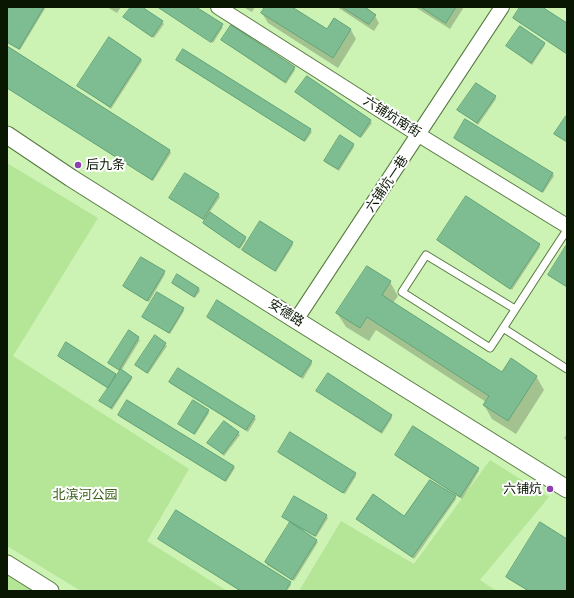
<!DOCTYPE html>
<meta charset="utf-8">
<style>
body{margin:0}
#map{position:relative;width:574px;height:598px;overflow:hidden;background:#ccf3b4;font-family:Cabin,sans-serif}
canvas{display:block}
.frame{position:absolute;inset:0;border:8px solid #091602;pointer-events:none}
</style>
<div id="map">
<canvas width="574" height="598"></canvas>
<div class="frame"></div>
</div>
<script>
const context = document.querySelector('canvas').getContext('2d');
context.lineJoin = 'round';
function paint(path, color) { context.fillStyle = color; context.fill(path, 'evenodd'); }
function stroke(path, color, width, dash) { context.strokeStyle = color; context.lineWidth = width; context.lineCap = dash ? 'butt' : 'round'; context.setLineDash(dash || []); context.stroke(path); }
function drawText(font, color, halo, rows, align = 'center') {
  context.font = font + ' Cabin,"Noto Sans SC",sans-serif'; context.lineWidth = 4; context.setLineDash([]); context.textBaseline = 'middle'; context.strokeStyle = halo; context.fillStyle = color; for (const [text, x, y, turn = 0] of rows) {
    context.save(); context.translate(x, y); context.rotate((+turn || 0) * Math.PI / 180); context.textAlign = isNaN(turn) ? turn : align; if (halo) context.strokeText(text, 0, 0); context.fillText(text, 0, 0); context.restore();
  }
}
const green = new Path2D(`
 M7 163 98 218 13 356 189 469 147 541 227 591H81L7 546Z
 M490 460 549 497 480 580 497 591H299L341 521 414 564Z
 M7 575 32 591H7Z`);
const shadow = new Path2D(`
 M7 7H46L20 50 7 43Z
 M107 7H121L117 13Z
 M132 7H140L162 22 164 24 154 38 126 19 125 17Z
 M157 7H194L223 27 213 43Z
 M243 7H255L252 12Z
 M266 7H291L327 31 335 19 351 30 356 39 338 68 268 23 262 13Z
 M337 7H365L375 16 379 23 374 31Z
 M415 7H464L450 29Z
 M521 7H541L567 24V54L515 20 514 18Z
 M223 40 294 68 295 70 286 84 224 42Z
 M544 43 545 45 532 65 507 46Z
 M7 47 170 151 171 153 153 181 7 88Z
 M141 59 142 61 111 109 79 86Z
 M178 60 310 130 312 132 305 142 179 62Z
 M307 77 370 121 372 123 361 138 298 94 296 92Z
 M495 97 496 99 478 125 459 110Z
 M465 121 553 174 554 176 543 193 456 140 455 138Z
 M353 145 354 147 339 171 326 163 325 161Z
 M218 195 220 197 209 213 245 238 246 240 240 249 205 225 204 223 205 221 172 200 170 198Z
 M438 240 539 245 540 247 512 290 439 242Z
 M292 243 293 245 276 272 244 252 243 250Z
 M164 272 165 274 149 302 125 288 124 286Z
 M390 282 398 296 393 303 502 373 536 376 544 390 516 434 492 419 484 405 486 402 376 330 369 341 346 327 337 313Z
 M173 283 199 289 200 291 195 298 174 285Z
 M183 309 184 311 170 334 145 319 143 317Z
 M208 317 311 362 312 364 303 379 209 319Z
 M129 332 140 340 121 371 132 379 112 410 101 401 109 389 60 358 59 356 67 344 116 375 117 377 121 371 109 363Z
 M155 337 167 346 148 374 136 365Z
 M178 369 254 417 256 419 248 432 171 384 170 382Z
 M319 393 391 416 392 418 382 434Z
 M208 411 209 413 195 435 179 424Z
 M119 415 233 466 235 468 226 482 120 417Z
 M238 433 240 435 224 456 209 443Z
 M567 434V441L564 438Z
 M279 452 355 474 356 476 345 494 280 454Z
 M396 455 478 469 479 471 462 499 397 457Z
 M455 497 456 499 414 559 357 519 404 517Z
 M326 516 328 518 316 537 304 530 303 532 318 542 294 581 267 565 266 562 291 523 283 517Z
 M159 539 290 583 291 585 287 591H240L161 541Z
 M567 541V591H528L508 579 507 577Z`);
const building = new Path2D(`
 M7 7H44L19 49 7 42Z
 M131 7H142L163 21 152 37 123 17Z
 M158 7H196L223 24 211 42Z
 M265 7H292L327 29 334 18 351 29 333 58 261 13Z
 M342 7H365L376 15 369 24Z
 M421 7H456L446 23Z
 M520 7H542L567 23V54L513 18Z
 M231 25 295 67 285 82 221 40Z
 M520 26 545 43 531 63 506 46Z
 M109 37 141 59 110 107 77 86Z
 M7 46 170 150 152 180 7 88Z
 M183 49 311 129 304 141 176 60Z
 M307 76 371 120 360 137 295 92Z
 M476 83 496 96 477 123 457 110Z
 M566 116H567V142L554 134Z
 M465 119 553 173 542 192 454 138Z
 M340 135 354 144 338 169 324 161Z
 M185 173 219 194 203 219 169 198Z
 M466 196 540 244 510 289 437 240Z
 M210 212 246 237 239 248 203 223Z
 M260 221 293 242 275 271 242 250Z
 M566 246 567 247V287L548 275Z
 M141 257 165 271 147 301 123 286Z
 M367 266 391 281 382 295 502 372 511 358 537 376 508 421 483 405 489 396 367 317 360 328 336 313Z
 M177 274 199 288 194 297 172 283Z
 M157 292 184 308 169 333 142 317Z
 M217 300 312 361 301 377 207 317Z
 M129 330 139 337 119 370 108 363Z
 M155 335 166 343 147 373 135 365Z
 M66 342 116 374 108 388 58 356Z
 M178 368 255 416 246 430 169 382Z
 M121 369 132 377 111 408 99 401Z
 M328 373 392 415 381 432 316 391Z
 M127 400 234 466 225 481 118 415Z
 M193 400 209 410 194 434 178 424Z
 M224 421 239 432 223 454 207 443Z
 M413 426 479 468 460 497 395 455Z
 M290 432 356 473 343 493 278 452Z
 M430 480 456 496 412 557 356 519 373 494 404 516Z
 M294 496 327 515 315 536 282 517Z
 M176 510 291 582 285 591H241L158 539Z
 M290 522 317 540 292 580 265 562Z
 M540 522 567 539V591H529L506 577Z`);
const service = new Path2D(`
 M515 309 426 255 402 292 490 348C516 309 541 269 567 230
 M503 328 567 369`);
const minor = new Path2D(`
 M218 7 419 135 567 226
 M296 320 502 7`);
const tertiary = new Path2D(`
 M7 135 71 178 296 320 567 489
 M7 564 50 591`);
const markers = [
 [78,165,4,"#8d3fb0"],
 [550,489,4,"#8d3fb0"]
];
const streetNames = [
 ["六铺炕南街",392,117,32],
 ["六铺炕一巷",387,184,-56],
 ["安德路",286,313,32]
];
const poiNames = [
 ["后九条",86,165],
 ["六铺炕",542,489,"right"]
];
const parkNames = [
 ["北滨河公园",85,495]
];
paint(green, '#b5e597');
paint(shadow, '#0003');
paint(building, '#7dbd91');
stroke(building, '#63a278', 1);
stroke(service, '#577940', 9);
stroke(minor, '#577940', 16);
stroke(tertiary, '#577940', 19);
stroke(service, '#fff', 7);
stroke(minor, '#fff', 14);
stroke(tertiary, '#fff', 17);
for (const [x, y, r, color] of markers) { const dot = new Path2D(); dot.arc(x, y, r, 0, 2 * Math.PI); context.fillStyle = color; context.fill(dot); stroke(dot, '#fff', 1.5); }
drawText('13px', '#091602', '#fff', streetNames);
drawText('13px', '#091602', '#fff', poiNames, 'left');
drawText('13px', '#396018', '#fff', parkNames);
</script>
